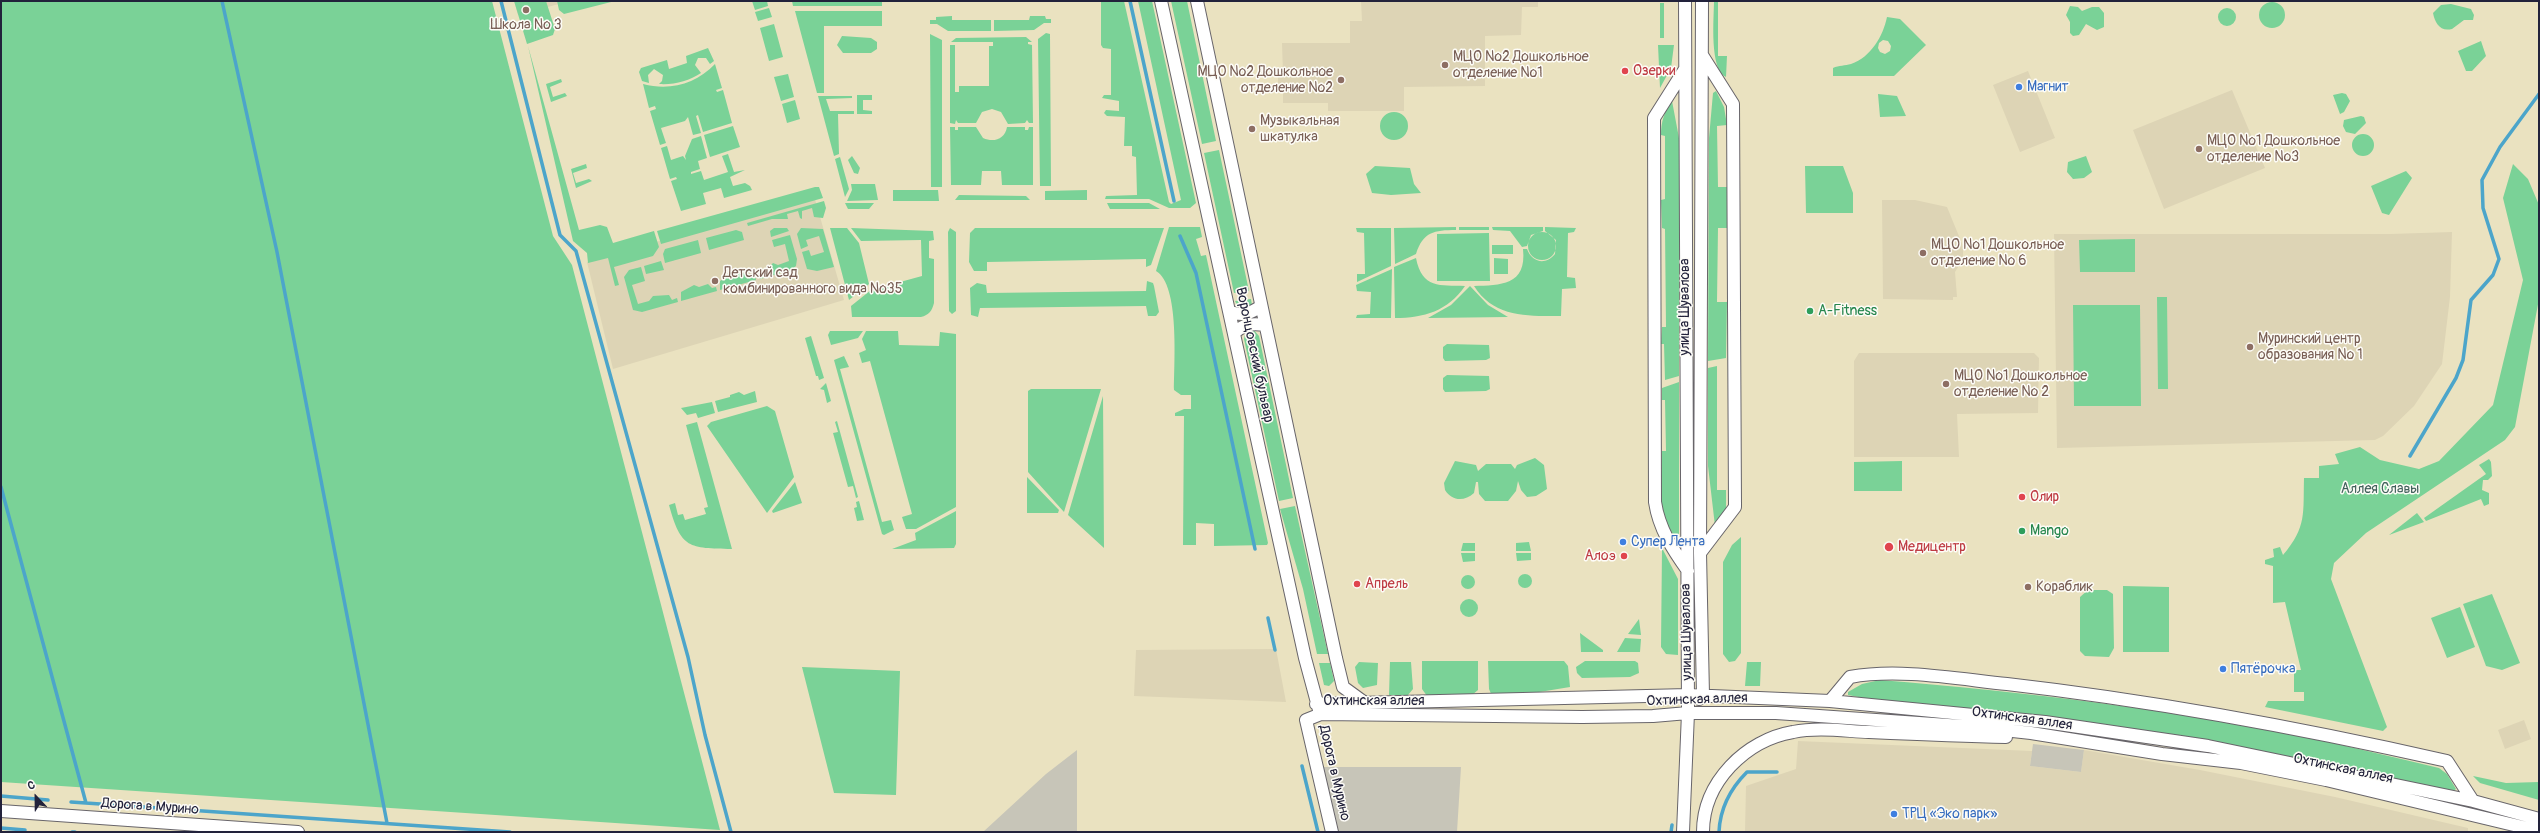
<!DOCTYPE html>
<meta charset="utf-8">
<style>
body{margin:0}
#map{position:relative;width:2540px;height:833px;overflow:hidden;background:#eae2c0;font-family:Pangolin,sans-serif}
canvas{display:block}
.frame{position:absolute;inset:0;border:2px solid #22223b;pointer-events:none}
.north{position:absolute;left:16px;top:777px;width:40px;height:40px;-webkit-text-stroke:3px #fdfcf7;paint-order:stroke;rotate:338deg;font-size:11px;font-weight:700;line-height:16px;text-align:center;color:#22223b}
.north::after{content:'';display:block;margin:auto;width:14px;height:18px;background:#22223b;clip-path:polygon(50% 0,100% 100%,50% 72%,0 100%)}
</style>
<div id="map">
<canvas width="2540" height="833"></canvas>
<div class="frame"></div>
<div class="north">С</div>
</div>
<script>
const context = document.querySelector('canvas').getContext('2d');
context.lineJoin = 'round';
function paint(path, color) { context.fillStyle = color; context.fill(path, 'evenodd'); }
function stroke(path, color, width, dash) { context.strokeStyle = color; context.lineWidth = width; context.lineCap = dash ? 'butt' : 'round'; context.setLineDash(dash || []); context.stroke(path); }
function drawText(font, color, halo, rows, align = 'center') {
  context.font = font + ' Pangolin,sans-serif'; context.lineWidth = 3; context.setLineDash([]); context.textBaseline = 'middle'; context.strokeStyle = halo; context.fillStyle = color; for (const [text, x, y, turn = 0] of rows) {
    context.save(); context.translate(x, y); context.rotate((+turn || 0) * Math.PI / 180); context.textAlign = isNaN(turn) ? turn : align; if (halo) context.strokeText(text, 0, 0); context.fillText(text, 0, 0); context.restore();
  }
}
const built = new Path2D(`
 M514 1H570L518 15Z
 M1361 1H1538V7H1522L1521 35 1485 36V86L1404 87V111H1328V103H1283V86H1278V75L1283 74 1282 43H1350V21H1362Z
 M2028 71 2055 138 2020 152 1993 85Z
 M2232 90 2265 168 2164 209 2133 130Z
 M814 196 844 300 613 369 587 262Z
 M1882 200H1915L1947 207 1963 246V259L1955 272 1957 297H1953V300L1883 299Z
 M2452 232 2450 297 2442 364 2414 406 2383 436 2375 440 2057 448 2054 234H2390Z
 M1859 353H2034L2039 358 2038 413 1957 414 1959 457H1854V361Z
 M1276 649 1286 702 1134 696 1136 650Z
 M2524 720 2531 739 2505 749 2498 730Z
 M1798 741 2032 751 2030 766 2081 772 2084 750 2200 770 2335 797 2468 828V832H1745L1746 786 1796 769Z`);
const industrial = new Path2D(`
 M2033 744 2084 750 2081 772 2030 766Z
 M1077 750V832H983L1046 774Z
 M1323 767H1461L1457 832H1339Z`);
const green = new Path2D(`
 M1 1H492L553 236 572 265 720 830 1 782Z
 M514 1H546L555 29 553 35 527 44Z
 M557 1H615L564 14 559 10Z
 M752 1H767L768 6 755 10Z
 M792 1H882V6H793Z
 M1101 1H1124L1169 202 1171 204 1181 200 1138 1H1152L1196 203 1190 208H1169L1149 199H1105L1106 196 1137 195 1136 157 1132 156V146H1124L1125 117 1107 116 1104 113 1106 110 1119 111V101L1102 98 1104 95H1111V49L1103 48 1101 45Z
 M1171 1H1187L1216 141 1202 144Z
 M1714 1H1718V56H1727L1726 77C1709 70 1714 17 1714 1Z
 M2259 15a13 13 0 1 1 26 0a13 13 0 1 1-26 0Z
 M1660 3H1664V38H1660Z
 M2451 4 2471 9 2474 15 2473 20H2464L2452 29C2440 32 2435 23 2433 13L2441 5Z
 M2070 6 2078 7 2082 11 2092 7H2099L2104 13V27L2097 30 2086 24 2079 35 2073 36 2070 33V22L2066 15Z
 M2218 17a9 9 0 1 1 18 0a9 9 0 1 1-18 0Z
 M769 8 772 17 758 21 755 12Z
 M795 11H882V26H824V93H817Z
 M952 16V20H991V31H948L937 24H930V20H936V17Z
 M1030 16H1045L1046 19H1051V23H1044L1034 30 994 31V20H1029Z
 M1887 17 1900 19 1926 45 1894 76H1833V68C1839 65 1845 66 1851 64 1871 57 1883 36 1887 17ZM1883 40 1888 41 1891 46 1890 51 1885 54 1880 52 1878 48 1879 43Z
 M774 24 783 57 769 61 760 28Z
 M1046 33 1050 34 1051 186H1040L1038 39Z
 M930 34 942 40V187H931Z
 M842 36 871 38 877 42V49L871 53H843L837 45Z
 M1026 37 1032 42H1028V44L1032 45 1033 123H1029L1027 120 1025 123 1008 124 1001 112 992 109 982 112 976 123H958L956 120 955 124 950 123V45H955V92H959V86H989V46H993V42H951L956 38Z
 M2481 41 2486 56 2472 71H2466L2458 51Z
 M1658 45H1674L1671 68 1660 88Z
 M528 46 579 230 600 225 607 227 613 243 654 231 659 247 653 256 614 267 619 285 615 286 608 258 588 263 587 253 573 241Z
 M708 48 714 61 710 64 706 58H698L695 65 701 73C689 81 674 85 659 84L662 81 663 75 654 69 648 75 649 83 642 81 639 72 641 68 667 60 669 69 687 63 686 56Z
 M715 64 722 88 716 90 717 92 723 90 732 123 703 132 698 115 696 116 701 133 693 135 688 117 685 121 661 128 666 143 660 145 650 111 656 109 655 106 649 108 643 84C670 91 696 84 715 64Z
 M788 74 794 97 781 101 774 77Z
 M561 79 562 82 550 87 553 97 565 93 567 96 551 102 546 84Z
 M1716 91 1724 107 1727 125 1717 126 1718 187H1727V228H1718L1717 302H1727L1726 358 1708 361 1709 138 1713 93Z
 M2342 93 2346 94 2350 101 2344 112 2340 114 2333 95Z
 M1878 94 1897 96 1906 116 1880 117Z
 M857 95H872V100H863V110L872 111V114H857Z
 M818 96H852V98L826 99 830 111H854V114H838L839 154 834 156Z
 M795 100 800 119 787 123 782 104Z
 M1672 101 1679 138V376L1665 380 1664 344H1661L1662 327H1666L1665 229 1662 228 1661 200 1665 199V136L1661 135C1661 123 1664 111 1672 101Z
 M1380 126a14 14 0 1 1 28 0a14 14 0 1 1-28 0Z
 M2361 116 2364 117 2366 123 2355 134 2346 132 2343 126 2344 120Z
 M733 126 740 147 710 157 704 135Z
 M950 127H955V130H958V127H976L983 138C994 143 1005 139 1007 127H1025V130H1028L1029 127H1033V185H1002L1001 171H982L981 185H951Z
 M2352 145a11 11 0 1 1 22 0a11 11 0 1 1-22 0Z
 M701 136 707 158 698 161 700 169 691 172V174L701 171 704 180 728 172 722 156 728 154 734 172 745 170 730 177 733 186 745 183 750 186 752 190 724 198 721 188 703 193 706 204 681 211 671 181 677 179 676 177 670 179 661 148 667 146 671 160 683 156 686 160 685 156 692 139Z
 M1219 150 1249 291 1234 293 1204 153Z
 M852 156 860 168 858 174 854 173 848 160Z
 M2086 156 2092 172 2084 178 2073 179 2067 172 2068 162Z
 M840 157 849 189 845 197 835 159Z
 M586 164 587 168 573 173 576 183 589 179 592 181 576 188 571 169Z
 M2513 164 2528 179 2539 205V299L2515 427 2505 440 2366 533 2334 563 2331 579 2387 727 2383 731 2265 707 2268 701H2304V692H2294V670H2301L2285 602 2273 603V566L2265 564V560L2274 557 2273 549 2280 547 2283 555C2307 527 2303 513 2304 478H2319V466L2339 464 2335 454 2360 447 2380 460 2419 469 2439 461 2493 405 2523 280 2503 198Z
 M1375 166 1410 168 1414 184 1421 193 1391 195 1372 193 1366 174Z
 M1805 166H1843L1853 193V213H1806Z
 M2406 171 2412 178 2389 215 2382 213 2371 186Z
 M851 184H875L878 200 847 201 852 190Z
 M815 187H819L823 198 661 244 657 231Z
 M893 190H938L939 201H893Z
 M1087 190V200H1045V191Z
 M959 195 1026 196 1030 200H955Z
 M824 201 826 208 823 218 814 217 812 208 802 211V219L800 218 798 211 787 214 788 219H772L748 226 747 223Z
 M845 203H874L869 209H848Z
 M1107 203H1149L1160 209H1110Z
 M1169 227H1200L1202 237 1196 239 1201 256 1206 255 1268 543 1267 545 1214 546V524L1196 523V545H1183L1184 416H1175V413L1184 409H1191V395H1181L1174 390C1174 363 1180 285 1156 271Z
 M1456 227V230C1434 230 1423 232 1416 254L1395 264 1394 228Z
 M1459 227H1489V230H1459Z
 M1492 227H1543V231L1531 235 1527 246 1522 247 1510 231 1493 230Z
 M1545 227 1576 228 1574 232 1568 233 1567 277 1575 278 1576 288 1562 289 1561 316C1528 316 1494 318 1474 286 1500 285 1527 286 1523 249H1527C1532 262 1545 266 1555 254L1556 240 1545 231Z
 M774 228H787L789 231 771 237 770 231Z
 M801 228 823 229 834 267 817 271 807 269 802 252 809 250 811 256 824 252 819 236 806 240 808 246 801 249 797 234Z
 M830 228H847L859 243 869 284 849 300Z
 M851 228 933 231 934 240 929 241V258L934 259V303C932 311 929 315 921 317H852L851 306 871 290 922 276 921 240 861 241Z
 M950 228 956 232V311L952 314 949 311 948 232Z
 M975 228H1164L1151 265 1146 267V259L987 262V271H974L969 262 970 233Z
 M1356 228H1391V266L1357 282V274H1365L1364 233 1357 232Z
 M736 230 742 232 744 240 709 250 706 238Z
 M1528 246a14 14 0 1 1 28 0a14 14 0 1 1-28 0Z
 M1489 233 1490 281H1437V234Z
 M790 235 797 259 796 266 791 270 760 279V270L769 267 773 263 778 265 789 261 785 244 774 247 772 240Z
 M2135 239V272H2080L2079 240Z
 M698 240 701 253 665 263 663 254 665 249Z
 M1492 245H1513V254H1492Z
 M1416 258C1422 289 1440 285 1465 286 1448 311 1424 318 1395 318L1394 267Z
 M1494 258 1508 259V274H1494Z
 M661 261 664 270 646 274 644 266Z
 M641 267 645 281 632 285 638 304 649 301 653 296 669 295 672 300 677 298 678 302 642 312 633 310 624 277 629 270Z
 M1392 269 1391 318H1356L1357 315 1370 314 1371 292 1357 291 1356 285Z
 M747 273 751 277 755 276 756 280 720 290V281L733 274Z
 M1147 281 1153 283 1154 286 1159 312 1156 316H1148L1146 306 980 308 978 317 971 315 970 288 977 283 986 285 987 293 1146 291Z
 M708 284 712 288 716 287 717 291 681 301V292L694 285 699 287Z
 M1470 286 1488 305 1508 317 1428 318 1451 305Z
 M2157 297H2167L2168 389H2158Z
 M1251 299 1252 305 1249 309H1239L1235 301Z
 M2073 305H2140L2141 406H2074Z
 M1253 329 1259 336 1293 498 1279 501 1244 339 1246 330Z
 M830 331H863L858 338 831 345 828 335Z
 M866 331H898L899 345 939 346 940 332 956 334V507L916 529H906L902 517 912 514 870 361 862 363 859 353 866 350 862 339Z
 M811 336 824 378 819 380 818 376H816L805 338Z
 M1447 344 1489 345 1490 358 1486 360 1445 361 1443 358V347Z
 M844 356 849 367 840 369 882 522 891 520 894 530 884 535 882 534 834 360Z
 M1717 366V490H1726V509L1717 526H1715L1708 466V368Z
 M1447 375 1489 376 1490 389 1486 391 1445 392 1443 389V378Z
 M1679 382V547C1656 510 1661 492 1662 451H1666L1665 400H1662V388Z
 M826 383 831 401 827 403 824 390 820 389Z
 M1031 389H1101L1064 512 1028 472V391Z
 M755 391 757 402 718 412 715 401 730 397V395L739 392 744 395Z
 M1103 396 1104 548 1068 515Z
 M712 402 715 413 698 418 696 413 687 415 681 408Z
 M767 406 775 411 794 477 767 513 707 426 711 422Z
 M837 421 858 497 856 498 853 486 848 487 833 433 838 432 835 422Z
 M697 422 732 549C689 548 681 549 669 505L675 503 678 515 683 514 685 520 706 514 704 508 708 507 686 425Z
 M1535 458 1544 465 1547 489 1536 496 1527 497 1521 490 1518 481 1516 491 1508 501H1485L1479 494 1478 482H1476L1474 493C1464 502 1452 501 1445 490L1444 483 1455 461 1476 465 1478 471 1486 464H1511L1515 469 1517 465Z
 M2489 459 2491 462 2492 476 2488 480H2483L2482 490 2489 493V504L2484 506 2481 499 2426 521 2424 518 2486 474 2479 465Z
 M1902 461V491H1854V462Z
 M1027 477 1059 510 1058 513H1027Z
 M795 482 802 503 773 513 772 511Z
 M859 501 864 520 857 521 854 508 857 507 856 502Z
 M1295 506 1328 654H1317L1303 589 1280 509Z
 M956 511V544L954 548 892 549 916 540 915 533Z
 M2417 513 2424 522 2389 535Z
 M1741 537V653L1735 661 1729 662 1723 654V562L1732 545Z
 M1529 542 1531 551H1516V543Z
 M1463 543H1475V551H1461Z
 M1662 548 1678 579V655L1666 654 1661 647Z
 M1461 553H1475V561L1463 562Z
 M1516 553H1531V560L1517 561Z
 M1518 581a7 7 0 1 1 14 0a7 7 0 1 1-14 0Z
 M1461 582a7 7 0 1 1 14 0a7 7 0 1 1-14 0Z
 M2123 586 2169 587V652H2123Z
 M2088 590H2107L2113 594 2114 648 2109 657 2085 656 2080 651V597Z
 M2492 594 2520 663 2502 670 2486 666 2463 604Z
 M1460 608a9 9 0 1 1 18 0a9 9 0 1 1-18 0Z
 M2460 607 2475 647 2447 658 2431 618Z
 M1639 619 1641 635 1628 634Z
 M1580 633 1603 650V652H1581Z
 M1625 638 1641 639 1640 652H1617Z
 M1422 661H1478V690L1472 695 1427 696 1422 689Z
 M1488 661H1564L1568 666 1570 687 1521 695 1492 696 1489 689Z
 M1585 661H1635L1638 663 1639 673 1630 677 1582 678 1577 673 1576 667Z
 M1359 662 1378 663 1377 685 1363 688 1358 683 1355 667Z
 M1390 662H1411L1413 689 1408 695H1389Z
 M1747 662H1761L1760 686H1745Z
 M1319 663H1330L1334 681 1329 686 1324 685Z
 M802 667 900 671 896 795 834 793Z
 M1880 680C2025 692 2171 709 2315 739 2356 748 2397 758 2439 768L2447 774 2456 789 2452 792 2312 761 2182 738 1885 702 1848 695V692L1862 684Z
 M2473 776 2506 783 2539 782V800L2480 783Z`);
const stream = new Path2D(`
 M222 1 277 252 387 823
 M501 1 560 235 576 251 688 657 705 735 731 832
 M1130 1 1174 201
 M1180 236 1196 273 1255 549
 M2410 456 2456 378 2463 360 2471 300 2493 275 2499 259 2483 208 2482 180 2500 147 2539 94
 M1 487 86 803
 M1268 618 1275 650
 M1302 766 1318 832
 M1 796 48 800
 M71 802 510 832
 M1 828 25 830
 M72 832H75
 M1671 832 1672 825
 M1719 832C1720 808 1730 789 1747 772H1777`);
const minor = new Path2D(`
 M1161 1 1305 658 1319 710
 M1197 1 1336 658 1343 687 1365 703
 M1685 69 1654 118 1655 502C1659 529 1673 550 1688 571
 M1230 312C1243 316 1250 314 1261 306
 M1234 333C1244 324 1252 323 1265 325
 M1700 553 1735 507 1733 104 1702 55
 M1699 699 1703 695 1700 553 1702 1
 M1830 701 1850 677C1899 668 1958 679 2007 684 2156 701 2301 728 2447 761L2473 801
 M1316 704 1688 695 1830 701 2045 722 2208 746 2473 801 2539 819
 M1306 720 1321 714 1582 717 1653 716 1688 713H1776L1976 727 2031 733 2162 754 2241 763 2326 780 2539 831
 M1306 720 1332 832
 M1 811 298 832
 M1683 832 1688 713 1685 1
 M1703 832C1703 782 1746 740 1793 732 1818 727 1844 731 1869 732 1914 734 1960 736 2006 737`);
const markers = [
 [526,10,4,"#8d6e63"],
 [1445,65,4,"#8d6e63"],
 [1625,71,4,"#e0444e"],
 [1341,80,4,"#8d6e63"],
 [2019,87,4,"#3f7fe0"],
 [1252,129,4,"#8d6e63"],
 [2199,149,4,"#8d6e63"],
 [1923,253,4,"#8d6e63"],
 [715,281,4,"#8d6e63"],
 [1810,311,4,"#2e9e5b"],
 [2250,347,4,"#8d6e63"],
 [1946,384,4,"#8d6e63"],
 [2022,497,4,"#e0444e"],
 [2022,531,4,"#2e9e5b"],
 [1623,542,4,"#3f7fe0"],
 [1889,547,5,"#e0444e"],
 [1624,556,4,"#e0444e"],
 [1357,584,4,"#e0444e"],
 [2028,587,4,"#8d6e63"],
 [2223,669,4,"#3f7fe0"],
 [1894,814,4,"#3f7fe0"]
];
const educationNames = [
 ["Школа № 3",526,25,"center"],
 ["МЦО №2 Дошкольное",1453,57],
 ["отделение №1",1453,73],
 ["МЦО №2 Дошкольное",1333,72,"right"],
 ["отделение №2",1333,88,"right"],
 ["Музыкальная",1260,121],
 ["шкатулка",1260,137],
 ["МЦО №1 Дошкольное",2207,141],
 ["отделение №3",2207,157],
 ["МЦО №1 Дошкольное",1931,245],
 ["отделение № 6",1931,261],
 ["Детский сад",723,273],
 ["комбинированного вида №35",723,289],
 ["Муринский центр",2258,339],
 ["образования № 1",2258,355],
 ["МЦО №1 Дошкольное",1954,376],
 ["отделение № 2",1954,392],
 ["Кораблик",2036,587]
];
const healthNames = [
 ["Озерки",1633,71],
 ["Олир",2030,497],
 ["Медицентр",1898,547],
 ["Алоэ",1616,556,"right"],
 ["Апрель",1365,584]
];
const shopNames = [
 ["Магнит",2027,87],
 ["Супер Лента",1631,542],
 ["Пятёрочка",2231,669],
 ["ТРЦ «Эко парк»",1902,814]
];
const streetNames = [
 ["улица Шувалова",1685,307,-90],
 ["Воронцовский бульвар",1254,355,78],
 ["улица Шувалова",1687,632,-91],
 ["Охтинская аллея",1697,700,-2],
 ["Охтинская аллея",1374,701],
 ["Охтинская аллея",2022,719,8],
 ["Охтинская аллея",2343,769,12],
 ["Дорога в Мурино",1334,773,77],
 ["Дорога в Мурино",150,807,4]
];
const leisureNames = [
 ["A-Fitness",1818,311],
 ["Mango",2030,531]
];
const parkNames = [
 ["Аллея Славы",2380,489]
];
paint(built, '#ddd4b5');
paint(industrial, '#c7c5b8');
paint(green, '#7ad297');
stroke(stream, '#4ca5ca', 3.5);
stroke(minor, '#68656a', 14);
stroke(minor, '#fff', 12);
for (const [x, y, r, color] of markers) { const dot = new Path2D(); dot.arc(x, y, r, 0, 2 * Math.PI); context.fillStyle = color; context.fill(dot); stroke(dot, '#fdfcf7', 1.5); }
drawText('14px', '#785e54', '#fdfcf7', educationNames, 'left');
drawText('14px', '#be3a42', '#fdfcf7', healthNames, 'left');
drawText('14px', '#366cbe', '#fdfcf7', shopNames, 'left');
drawText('14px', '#22223b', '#fdfcf7', streetNames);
drawText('14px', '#27864d', '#fdfcf7', leisureNames, 'left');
drawText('14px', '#41605b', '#fdfcf7', parkNames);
</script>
